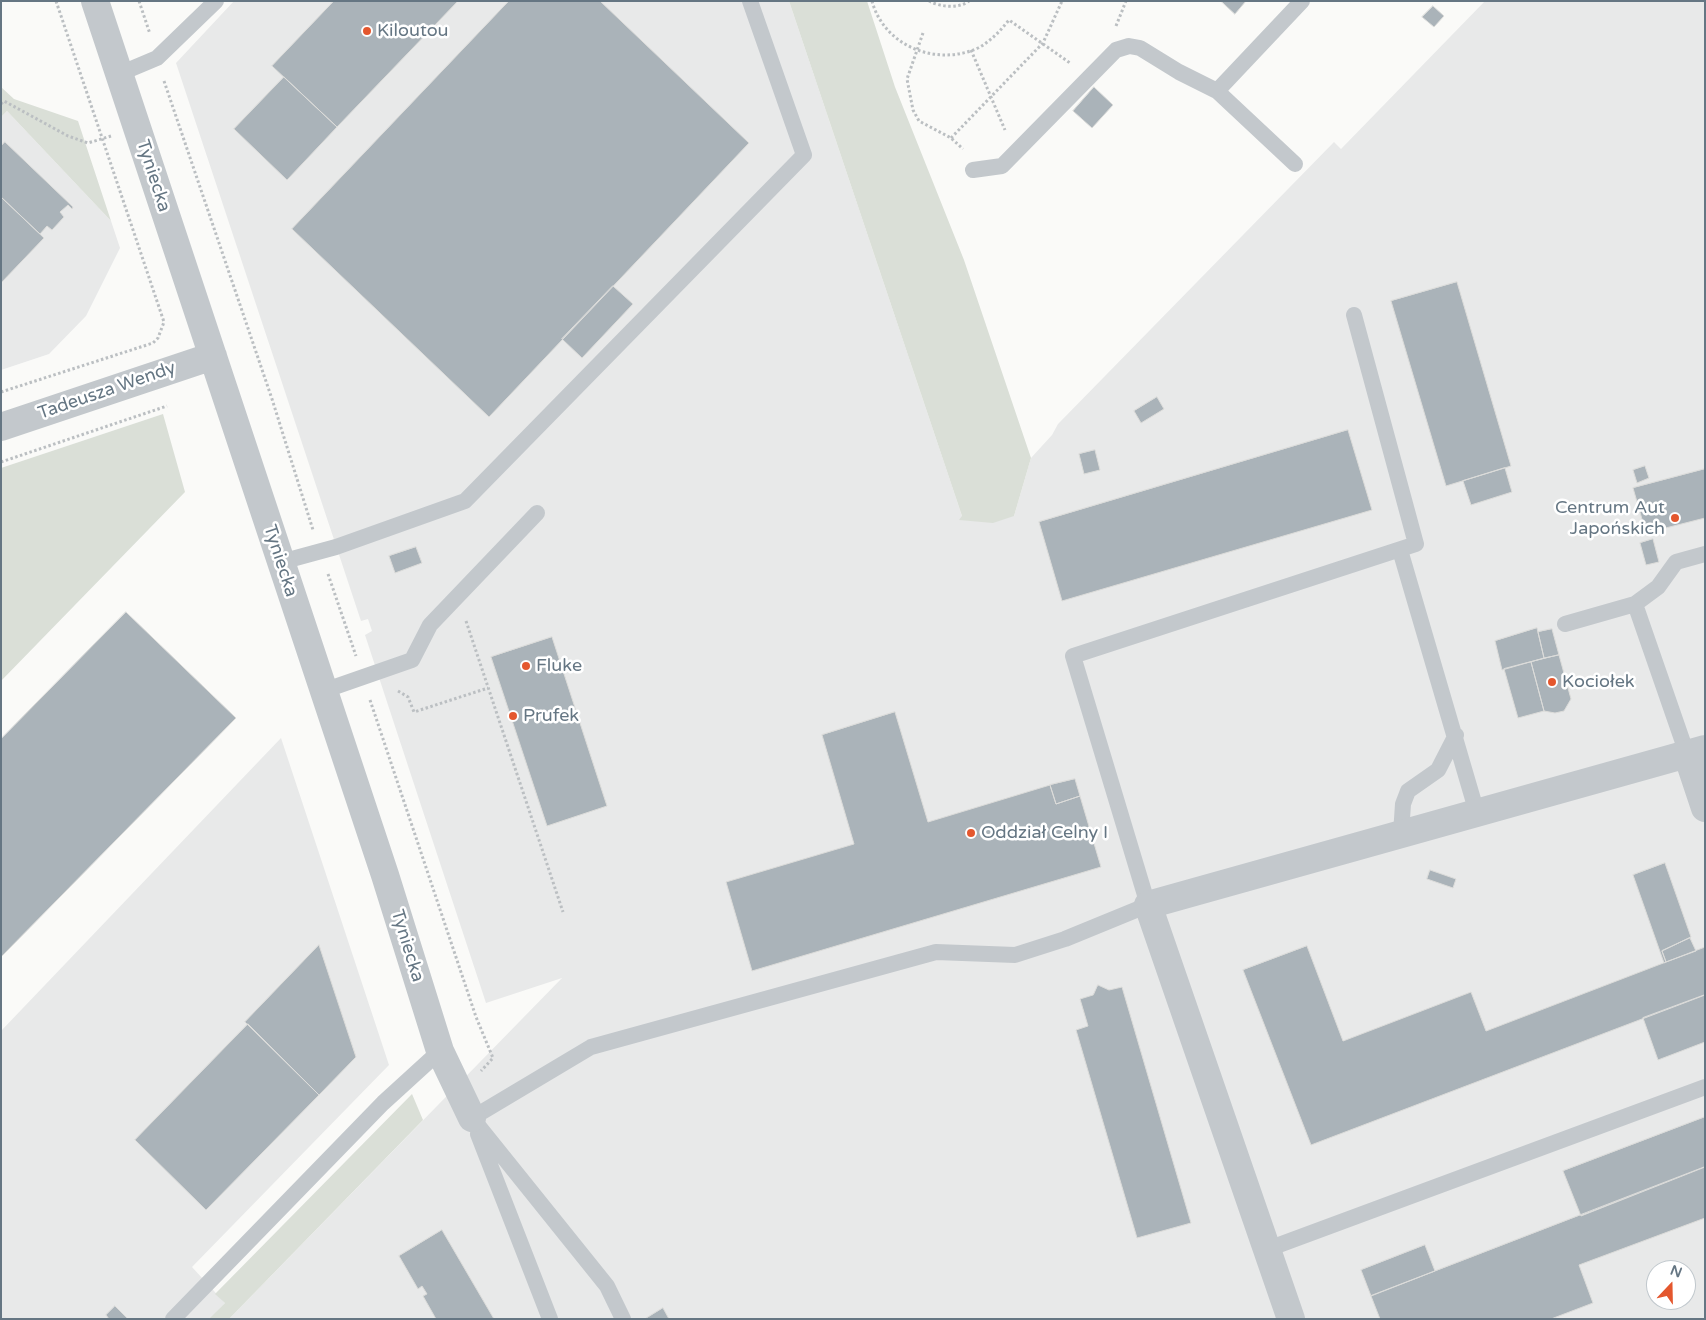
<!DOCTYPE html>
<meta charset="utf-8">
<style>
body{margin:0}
#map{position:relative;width:1706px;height:1320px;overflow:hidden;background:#fafaf8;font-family:"Varela Round",sans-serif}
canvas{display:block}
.frame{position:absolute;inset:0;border:2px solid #657683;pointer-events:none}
.north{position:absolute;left:1646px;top:1260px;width:50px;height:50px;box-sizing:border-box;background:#fff;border:1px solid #c1c8cd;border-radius:50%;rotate:21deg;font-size:14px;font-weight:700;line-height:20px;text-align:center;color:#657683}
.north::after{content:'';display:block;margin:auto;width:18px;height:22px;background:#e4572e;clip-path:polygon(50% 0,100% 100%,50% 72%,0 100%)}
</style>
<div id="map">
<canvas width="1706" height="1320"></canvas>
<div class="frame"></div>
<div class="north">N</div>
</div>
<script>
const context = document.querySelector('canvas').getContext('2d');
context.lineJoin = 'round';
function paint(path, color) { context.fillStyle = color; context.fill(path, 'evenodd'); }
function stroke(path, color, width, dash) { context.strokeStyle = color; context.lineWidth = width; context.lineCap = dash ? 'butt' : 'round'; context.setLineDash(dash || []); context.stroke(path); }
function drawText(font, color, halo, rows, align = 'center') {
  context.font = font + ' "Varela Round",sans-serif'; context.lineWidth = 5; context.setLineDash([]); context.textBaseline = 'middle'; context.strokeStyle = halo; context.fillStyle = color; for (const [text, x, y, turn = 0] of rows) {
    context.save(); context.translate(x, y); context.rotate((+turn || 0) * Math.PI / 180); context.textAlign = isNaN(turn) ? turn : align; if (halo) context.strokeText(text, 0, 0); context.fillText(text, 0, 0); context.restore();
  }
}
const built = new Path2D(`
 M234 1H789L962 516H1014L1031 458 1052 435 1058 424 1334 142 1341 149 1485 1H1705V1319H229L562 978 486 1003 365 635 372 631 368 619 361 621 176 63ZM1656 1270H1686V1300H1656Z
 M7 111 111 221 120 248 86 316 49 354 1 370V117Z
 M281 738 389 1065 192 1267 225 1303 210 1319H1V1031Z`);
const green = new Path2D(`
 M789 1H867L895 87 964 260 1031 458 1014 516 993 523 959 520 962 516Z
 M1 87 14 99 78 121 111 221 7 111 1 117Z
 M163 414 185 492 1 681V468Z
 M412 1094 423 1120 229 1319H209L225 1303 215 1294Z`);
const building = new Path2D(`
 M334 1H458L337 127 272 66Z
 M509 1H600L749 143 489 417 292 229Z
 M1221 1H1246L1235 14Z
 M1433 6 1444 16 1434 27 1422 17Z
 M284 77 337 127 287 180 234 129Z
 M1094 87 1113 105 1092 128 1073 111Z
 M5 142 73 207 72 209 68 205 60 212 64 217 52 230 47 226 40 234 1 197V146Z
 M1 197 44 238 1 283Z
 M1457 282 1511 466 1446 486 1391 301Z
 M613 286 633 304 582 358 562 339Z
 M1157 397 1164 409 1141 423 1134 411Z
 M1348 430 1372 510 1062 601 1039 522Z
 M1095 450 1100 470 1084 474 1079 454Z
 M1645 466 1649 478 1637 483 1633 470Z
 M1505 468 1512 492 1471 505 1463 481Z
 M1705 469V518L1646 533 1633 488Z
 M1653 539 1659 562 1646 565 1640 543Z
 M416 547 422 563 395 573 389 556Z
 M126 612 236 718 1 957V739Z
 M1537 628 1544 658 1502 670 1495 641Z
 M1552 629 1559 655 1544 658 1538 632Z
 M552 637 607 806 547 826 491 657Z
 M1559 655 1571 699 1564 711 1555 713 1544 711 1531 662Z
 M1531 662 1544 711 1518 718 1504 669Z
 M895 712 928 822 1050 785 1056 804 1080 796 1101 867 752 971 726 882 854 844 822 735Z
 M1075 779 1080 796 1056 804 1050 785Z
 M1665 863 1691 937 1662 951 1666 962 1664 963 1633 875Z
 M1430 870 1456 879 1453 888 1427 879Z
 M1690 938 1696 951 1666 962 1662 951Z
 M319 945 356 1057 319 1095 245 1022Z
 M1307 946 1343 1041 1471 992 1486 1031 1705 947V995L1311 1145 1243 970Z
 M1098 985 1109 990 1122 987 1191 1223 1137 1238 1076 1030 1088 1026 1080 999 1093 995Z
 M1705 995V1042L1658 1060 1643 1018Z
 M248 1024 319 1095 206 1210 135 1140Z
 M1705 1117V1167L1581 1216 1563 1171Z
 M1705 1167V1218L1579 1265 1593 1303 1551 1319H1380L1371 1296Z
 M442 1230 494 1319H436L423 1296 427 1294 422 1286 418 1289 399 1256Z
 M1425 1245 1435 1271 1371 1296 1361 1270Z
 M115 1306 128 1319H109L106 1315Z
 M663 1308 669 1319H645Z`);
const path = new Path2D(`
 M139 1 150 34
 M872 1C884 46 936 67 978 48 991 41 1000 31 1009 20L1070 63
 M929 1C940 7 959 9 969 1
 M1116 26 1126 1
 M923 33 907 79 913 110 919 121 951 138 963 149
 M971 50 1005 130
 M164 81 272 399 313 530
 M1 104 4 101 68 136 88 143 111 136
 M951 138 1043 43 1062 1
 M1 392 153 343 158 338 164 322 56 1
 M1 462 167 406
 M328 574 356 656
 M466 621 563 912
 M398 691 408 697 414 712 488 688
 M370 700 476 1017 493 1058 481 1071`);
const lane = new Path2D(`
 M119 74 157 58 216 1
 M1217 91 1295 164
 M973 170 1002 166 1116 50 1129 46 1140 48 1179 72 1217 91 1302 1
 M1400 550 1477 813
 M281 562 336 547 465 501 804 155 750 1
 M1635 604 1658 587 1676 562 1705 554
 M1565 624 1635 604 1687 754
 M323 691 412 660 430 625 537 513
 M1401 834 1403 804 1408 791 1438 770 1456 735
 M472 1118 591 1047 936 952 1015 955 1065 939 1148 905 1073 656 1416 544 1354 315
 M472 1118 607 1286 623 1319
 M478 1134 550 1319
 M1268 1249 1705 1087
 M173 1319 383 1103 440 1051`);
const street = new Path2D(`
 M95 1 385 875 440 1051 472 1118
 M1 427 213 356
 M1687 754 1705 808
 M1291 1319 1148 905 1705 749`);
const markers = [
 [367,31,5,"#e4572e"],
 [1675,518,5,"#e4572e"],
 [526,666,5,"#e4572e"],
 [1552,682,5,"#e4572e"],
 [513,716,5,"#e4572e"],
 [971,833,5,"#e4572e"]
];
const poiNames = [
 ["Kiloutou",377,31],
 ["Centrum Aut",1665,508,"right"],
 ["Japońskich",1665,529,"right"],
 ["Fluke",536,666],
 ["Kociołek",1562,682],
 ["Prufek",523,716],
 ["Oddział Celny I",981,833]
];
const streetNames = [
 ["Tyniecka",153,176,72],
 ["Tadeusza Wendy",107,391,-19],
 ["Tyniecka",280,561,72],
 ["Tyniecka",407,946,73]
];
paint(built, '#e8e9e9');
paint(green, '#dadfd7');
paint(building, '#aab3b9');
stroke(building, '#dcdcda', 1);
stroke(path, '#bbbfc2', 3, [2.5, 2.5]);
stroke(lane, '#c3c8cc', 16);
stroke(street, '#c3c8cc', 28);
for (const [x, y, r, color] of markers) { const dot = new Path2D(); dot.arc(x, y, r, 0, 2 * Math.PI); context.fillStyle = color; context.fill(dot); stroke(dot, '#fff', 2); }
drawText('18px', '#657683', '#fff', poiNames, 'left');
drawText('18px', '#657683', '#fff', streetNames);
</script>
